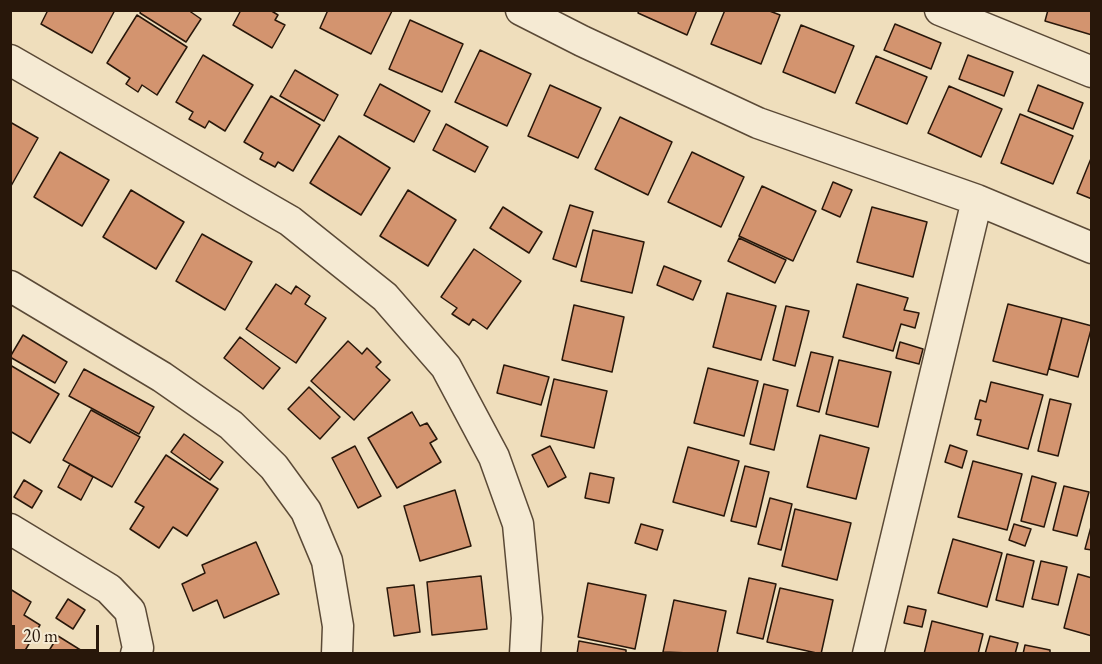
<!DOCTYPE html>
<style>
body{margin:0}
#map{position:relative;width:1102px;height:664px;overflow:hidden;background:#efdebc;font-family:"EB Garamond",serif}
canvas{display:block}
.frame{position:absolute;inset:0;border:12px solid #28170a;pointer-events:none}
.scale{position:absolute;left:12px;top:625px;width:87px;height:27px;box-sizing:border-box;border:3px solid #28170a;border-top:0;padding-left:8px;font-size:18px;line-height:21px;white-space:nowrap;color:#28170a;-webkit-text-stroke:4px #f5ead3;paint-order:stroke}
</style>
<div id="map">
<canvas width="1102" height="664"></canvas>
<div class="frame"></div>
<div class="scale">20 m</div>
</div>
<script>
const context = document.querySelector('canvas').getContext('2d');
context.lineJoin = 'round';
function paint(path, color) { context.fillStyle = color; context.fill(path, 'evenodd'); }
function stroke(path, color, width, dash) { context.strokeStyle = color; context.lineWidth = width; context.lineCap = dash ? 'butt' : 'round'; context.setLineDash(dash || []); context.stroke(path); }
const building = new Path2D(`
 M48 10H115L92 53 41 24Z
 M141 10H188L201 19 186 42 140 13Z
 M241 10H270L278 15 275 20 285 25 272 48 233 25Z
 M328 10H392V11L371 54 320 28Z
 M639 10H697L687 35 638 13Z
 M725 10H767L780 15 761 64 711 44Z
 M1048 10H1092V35L1045 21Z
 M137 15 187 47 157 95 142 85 138 92 126 84 130 78 107 63Z
 M410 20 463 44 442 92 389 69Z
 M895 24 941 43 931 69 884 50Z
 M801 25 854 46 835 93 783 72Z
 M480 50 531 74 507 126 455 102Z
 M203 55 253 85 225 131 209 121 205 128 189 119 193 112 176 102Z
 M968 55 1013 72 1004 96 959 79Z
 M876 56 927 77 907 124 856 103Z
 M295 70 338 95 324 121 280 96Z
 M380 84 430 111 414 142 364 115Z
 M550 85 601 108 578 158 528 136Z
 M1038 85 1083 103 1073 129 1028 111Z
 M949 86 1002 109 981 157 928 133Z
 M271 96 320 125 293 171 278 162 275 167 260 159 263 153 244 142Z
 M1020 114 1073 136 1053 184 1001 163Z
 M620 117 672 142 648 195 595 169Z
 M10 122 38 138 11 186 10 185Z
 M446 124 488 147 475 172 433 150Z
 M339 136 390 168 361 215 310 183Z
 M60 152 109 180 82 226 34 197Z
 M692 152 744 177 721 227 668 202Z
 M1092 156V199L1077 193Z
 M833 182 852 190 840 217 822 209Z
 M762 186 816 211 793 261 739 236Z
 M131 190 184 222 156 269 103 237Z
 M408 190 456 220 428 266 380 236Z
 M570 205 593 212 576 267 553 259Z
 M503 207 542 232 529 253 490 228Z
 M872 207 927 222 913 277 857 262Z
 M593 230 644 242 632 293 581 281Z
 M202 234 252 262 225 310 176 281Z
 M739 238 786 260 775 283 728 261Z
 M474 249 521 281 487 329 473 319 469 325 452 314 457 308 441 297Z
 M664 266 701 281 693 300 657 285Z
 M276 284 291 294 296 286 310 296 305 304 326 318 296 363 246 329Z
 M857 284 908 298 904 310 919 313 915 328 901 324 893 351 843 337Z
 M727 293 776 306 761 360 713 347Z
 M1008 304 1062 318 1047 375 993 361Z
 M574 305 624 317 612 372 562 360Z
 M786 306 809 311 795 366 773 360Z
 M1062 318 1092 326 1078 377 1049 369Z
 M23 335 67 362 55 383 10 357Z
 M240 337 280 368 263 389 224 358Z
 M348 341 362 354 367 348 381 362 376 367 390 380 354 420 311 381Z
 M900 342 923 349 919 364 896 358Z
 M811 352 833 357 819 412 797 406Z
 M839 360 891 372 878 427 826 414Z
 M10 365 59 394 30 443 10 431Z
 M504 365 549 377 541 405 497 393Z
 M708 368 758 381 744 436 694 423Z
 M84 369 154 407 139 434 69 396Z
 M554 379 607 391 594 448 541 436Z
 M991 382 1043 395 1028 449 977 435 981 420 975 419 980 400 986 402Z
 M764 384 788 390 774 450 750 444Z
 M309 387 340 417 320 439 288 409Z
 M1050 399 1071 404 1058 456 1038 451Z
 M91 410 140 437 112 487 63 460Z
 M412 412 420 426 427 423 437 439 430 443 441 462 397 488 368 438Z
 M184 434 223 462 210 480 171 452Z
 M820 435 869 448 856 499 807 487Z
 M950 445 967 451 962 468 945 462Z
 M355 446 381 496 358 508 332 458Z
 M550 446 566 477 548 487 532 455Z
 M688 447 739 461 724 516 673 502Z
 M166 455 218 489 187 536 173 527 159 548 130 529 144 507 135 502Z
 M973 461 1022 474 1007 530 958 517Z
 M70 464 93 477 81 500 58 487Z
 M745 466 769 472 756 527 731 521Z
 M590 473 614 478 609 503 585 498Z
 M1032 476 1056 483 1044 527 1021 521Z
 M24 480 42 491 32 508 14 497Z
 M1064 486 1089 492 1077 536 1053 530Z
 M455 490 471 546 420 561 404 506Z
 M770 498 792 504 781 550 758 544Z
 M795 509 851 523 837 580 782 566Z
 M1092 523V550L1085 549Z
 M641 524 663 530 657 550 635 543Z
 M1014 524 1031 529 1025 546 1009 540Z
 M953 539 1002 553 987 607 938 593Z
 M256 542 279 594 224 618 217 600 193 611 182 584 205 573 202 565Z
 M1007 554 1034 561 1023 607 996 600Z
 M1041 561 1067 567 1058 605 1032 599Z
 M1078 574 1092 578V636L1064 628Z
 M481 576 487 629 432 635 427 582Z
 M749 578 776 584 763 639 737 633Z
 M588 583 646 595 635 649 578 637Z
 M414 585 420 632 394 636 387 588Z
 M780 588 833 600 821 654 767 642Z
 M10 589 31 602 24 615 40 625 23 654H10Z
 M68 599 85 610 73 629 56 618Z
 M674 600 726 611 717 654 663 652Z
 M908 606 926 610 922 627 904 623Z
 M932 621 983 634 978 654H924Z
 M58 636 87 654H47Z
 M990 636 1018 643 1015 654H985Z
 M579 641 626 650V654H577Z
 M1025 645 1050 650V654H1023Z`);
const street = new Path2D(`
 M521 10 582 41 758 123 977 200 1092 248
 M940 10 1092 72
 M10 60 290 221 385 297 446 367 494 457 518 524 527 618 525 654
 M10 286 162 377 231 425 274 467 306 511 327 561 338 626 337 654
 M10 529 109 589 130 611 138 648 136 654
 M868 654 977 200`);
paint(building, '#d3946f');
stroke(building, '#28170a', 1.5);
stroke(street, '#5a4936', 33);
stroke(street, '#f5ead3', 30);
</script>
